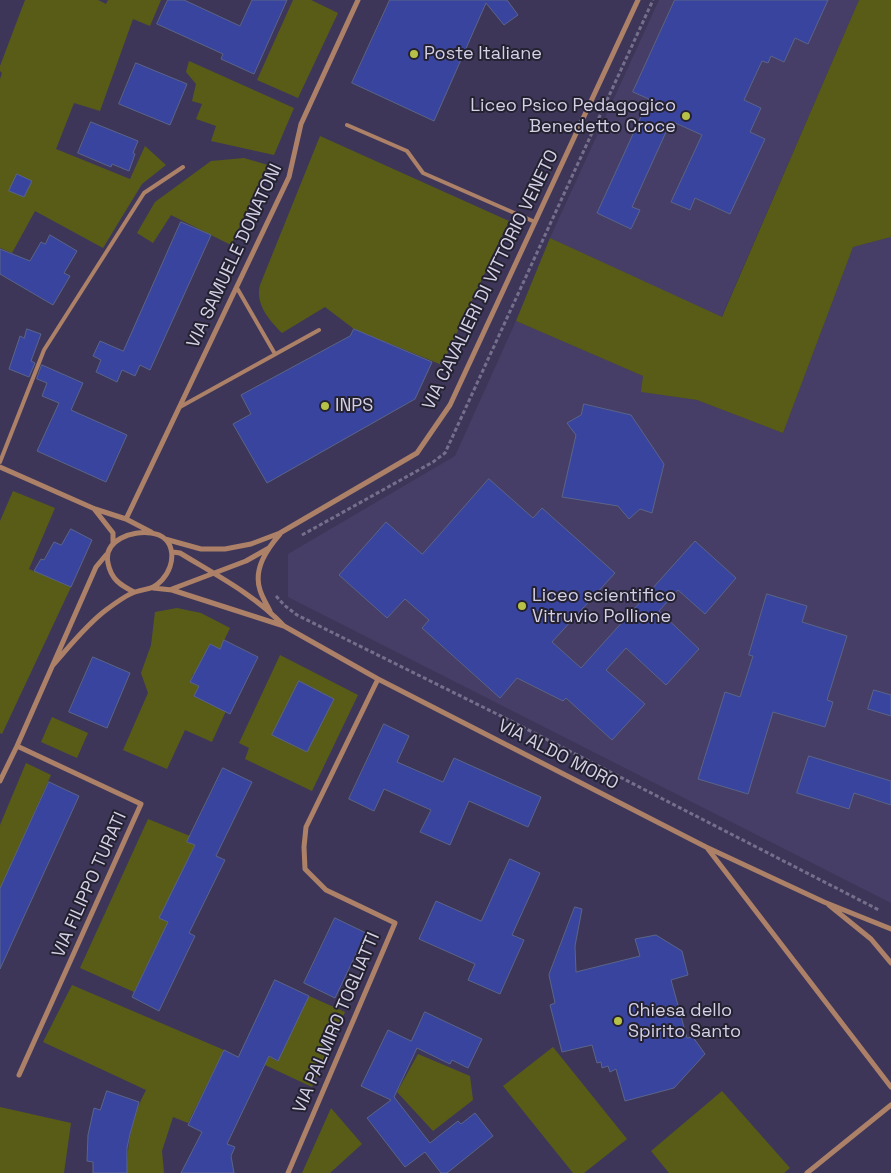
<!DOCTYPE html>
<style>
body{margin:0}
canvas{display:block;background:#3d3658}
</style>
<canvas width="891" height="1173"></canvas>
<script>
const context = document.querySelector('canvas').getContext('2d');
context.lineJoin = 'round';
function paint(path, color) { context.fillStyle = color; context.fill(path, 'evenodd'); }
function stroke(path, color, width, dash) { context.strokeStyle = color; context.lineWidth = width; context.lineCap = dash ? 'butt' : 'round'; context.setLineDash(dash || []); context.stroke(path); }
function drawText(font, color, halo, rows, align = 'center') {
  context.font = font + ' "Space Grotesk",sans-serif'; context.lineWidth = 4; context.setLineDash([]); context.textBaseline = 'middle'; context.strokeStyle = halo; context.fillStyle = color; for (const [text, x, y, turn = 0] of rows) {
    context.save(); context.translate(x, y); context.rotate((+turn || 0) * Math.PI / 180); context.textAlign = isNaN(turn) ? turn : align; if (halo) context.strokeText(text, 0, 0); context.fillText(text, 0, 0); context.restore();
  }
}
const built = new Path2D(`
 M659 0H859L721 318 550 238Z
 M891 237V903L288 597V554L455 456 516 321 643 376 642 392 697 400 783 433 853 247Z`);
const green = new Path2D(`
 M25 0H98L106 4 108 0H161L150 26 133 19 100 111 74 103 56 149 130 179 145 146 166 165 142 184 103 248 35 211 12 253 0 248V79L2 73 0 71V66Z
 M293 0H311L338 13 298 98 257 80Z
 M859 0H891V237L853 247 783 433 697 400 641 392 643 376 516 321 550 238 722 317Z
 M189 61 294 108 274 155 211 141 216 126 196 119 202 104 192 101 196 84 186 72Z
 M320 136 509 221 442 365 354 329 325 307 282 333C269 320 255 304 260 285Z
 M244 158 268 165 231 245 171 215 153 243 137 233 155 202 211 161Z
 M13 491 55 508 29 569 71 587 2 734 0 733V521Z
 M177 608 201 613 230 628 220 649 210 644 206 651 214 655 202 678 193 674 190 682 199 686 194 696 226 711 212 742 185 730 167 769 123 750 148 693 141 673 151 645 155 612Z
 M280 655 358 695 312 791 245 759 249 748 239 743Z
 M52 717 88 733 77 758 41 742Z
 M26 763 51 775 0 889V825Z
 M148 819 190 836 187 842 195 845 160 918 168 922 134 992 80 968Z
 M72 985 224 1050 188 1123 173 1117 162 1151 164 1173H127C127 1144 132 1116 146 1090L43 1042Z
 M309 996 345 1012 312 1087 265 1065 268 1056 277 1061Z
 M553 1047 627 1139 584 1173H573L503 1086Z
 M418 1054 470 1076 473 1100 433 1131 397 1092Z
 M722 1091 790 1168 784 1173H669L651 1151Z
 M0 1107 71 1123 64 1173H0Z
 M331 1108 362 1144 330 1173H302Z`);
const building = new Path2D(`
 M168 0H184L240 26 252 0H287L254 74 221 59 223 54 157 24Z
 M390 0H507L518 15 504 25 486 3 434 121 352 83Z
 M675 0H828L808 44 795 38 784 62 771 56 768 63 762 61 744 100 761 108 750 132 765 139 730 214 695 198 690 210 671 202 702 135 671 121 632 207 640 210 631 229 597 213 649 99 633 92Z
 M136 63 187 84 170 125 119 104Z
 M91 122 138 141 133 153 135 154 129 171 112 164 111 167 78 153Z
 M17 174 32 181 24 197 9 191Z
 M181 222 211 235 150 370 140 365 135 376 122 370 117 382 96 372 101 360 93 356 100 341 123 351Z
 M50 235 77 251 64 273 70 276 53 305 0 274V249L30 261 41 242 45 244Z
 M27 329 41 334 31 361 35 363 29 377 9 369 20 336 24 338Z
 M354 329 432 362 415 399 267 483 233 424 251 414 241 395 350 336Z
 M42 365 83 383 71 410 127 435 106 482 37 451 59 403 42 396 47 383 37 379Z
 M584 404 631 415 664 464 652 513 640 509 629 519 618 506 562 497 576 435 567 423 581 415Z
 M489 479 533 518 542 508 615 573 552 642 581 668 695 541 736 578 705 614 678 590 659 611 699 649 666 685 626 648 606 670 645 704 612 740 566 698 563 701 517 678 500 698 422 628 429 620 405 599 387 618 339 575 386 522 422 554Z
 M71 529 92 540 71 587 34 571 41 559 44 560 54 542 61 545Z
 M767 594 807 606 802 622 847 636 827 700 833 702 825 727 773 712 748 794 698 779 725 692 740 697 753 656 749 655Z
 M224 640 258 657 230 714 194 696 199 686 190 682 210 644 220 649Z
 M93 657 130 673 107 728 69 712Z
 M299 681 334 699 307 752 272 735Z
 M874 690 891 695V716L868 709Z
 M384 724 409 736 397 762 443 782 454 758 541 797 528 827 469 801 450 845 420 832 431 810 384 789 374 811 349 799Z
 M809 756 891 781V805L854 793 849 809 797 793Z
 M223 768 252 782 216 856 225 860 189 933 195 936 159 1011 132 997 168 922 159 918 195 845 187 842Z
 M49 782 79 796 0 969V889Z
 M510 859 540 873 512 935 524 940 500 994 468 980 475 964 419 939 436 901 481 921Z
 M575 907 582 909 575 946 576 972 640 956 635 939 656 935 682 951 688 975 671 980 687 1038 693 1037 705 1054 674 1088 625 1101 616 1069 610 1072 608 1066 602 1068 601 1062 597 1063 592 1045 562 1052 550 1005 555 1003 549 975Z
 M335 918 366 933 335 998 304 983Z
 M275 980 309 996 278 1061 269 1056 227 1144 235 1147 231 1156 234 1173H181L202 1132 188 1125 224 1050 238 1057Z
 M425 1012 482 1039 468 1068 452 1060 450 1064 417 1048 394 1097 430 1143 458 1121 461 1124 475 1113 493 1136 447 1173H441L425 1152 405 1167 367 1118 391 1100 361 1086 388 1030 411 1041Z
 M107 1091 139 1102 130 1134 127 1148V1173H93V1162L87 1161 88 1135 94 1108 100 1110Z`);
const path = new Path2D(`
 M302 535 433 462 445 453 653 0
 M276 596 284 605 297 615 507 719 879 910`);
const service = new Path2D(`
 M347 125 407 151 423 173 535 222
 M237 288 275 354
 M180 407 319 330
 M0 462 44 350 144 193 183 167`);
const minor = new Path2D(`
 M0 467 95 509 126 519 151 532
 M95 510 113 533V542
 M126 519 289 177 301 124 358 0
 M165 539 201 549H225L251 544 280 533 417 453 450 405 638 0
 M173 552 180 553C216 575 255 595 284 626
 M153 588 172 590 284 626 378 679 706 847 824 902 891 929
 M172 589 246 561 269 548
 M270 611C267 605 262 597 260 590 253 569 267 549 280 534
 M53 665C69 647 86 625 106 610 114 604 126 595 135 592 147 588 153 590 162 580 177 564 176 536 151 533 133 530 103 540 108 563 111 579 120 585 134 592
 M17 746 141 804 19 1075
 M0 781 17 746 96 567 106 555
 M708 849 891 1087
 M829 905 871 939 891 963
 M288 1173 395 923 326 890 305 869 304 847 306 827 378 679
 M807 1173 891 1105`);
const markers = [
 [414,54,5,"#b8c147"],
 [686,116,5,"#b8c147"],
 [325,406,5,"#b8c147"],
 [522,606,5,"#b8c147"],
 [618,1021,5,"#b8c147"]
];
const poiNames = [
 ["Poste Italiane",424,54],
 ["Liceo Psico Pedagogico",676,106,"right"],
 ["Benedetto Croce",676,127,"right"],
 ["INPS",335,406],
 ["Liceo scientifico",532,596],
 ["Vitruvio Pollione",532,617],
 ["Chiesa dello",628,1011],
 ["Spirito Santo",628,1032]
];
const streetNames = [
 ["VIA SAMUELE DONATONI",235,256,-65],
 ["VIA CAVALIERI DI VITTORIO VENETO",491,280,-64],
 ["VIA ALDO MORO",558,755,27],
 ["VIA FILIPPO TURATI",90,885,-66],
 ["VIA PALMIRO TOGLIATTI",337,1023,-67]
];
paint(built, '#473e67');
paint(green, '#585c17');
paint(building, '#38449e');
stroke(building, '#5a6488', 1);
stroke(path, '#756f8c', 3, [4, 2.5]);
stroke(service, '#ad8167', 4);
stroke(minor, '#ad8167', 5);
for (const [x, y, r, color] of markers) { const dot = new Path2D(); dot.arc(x, y, r, 0, 2 * Math.PI); context.fillStyle = color; context.fill(dot); stroke(dot, '#242130', 2); }
drawText('18px', '#d4d0e6', '#242130', poiNames, 'left');
drawText('18px', '#d4d0e6', '#242130', streetNames);
</script>
